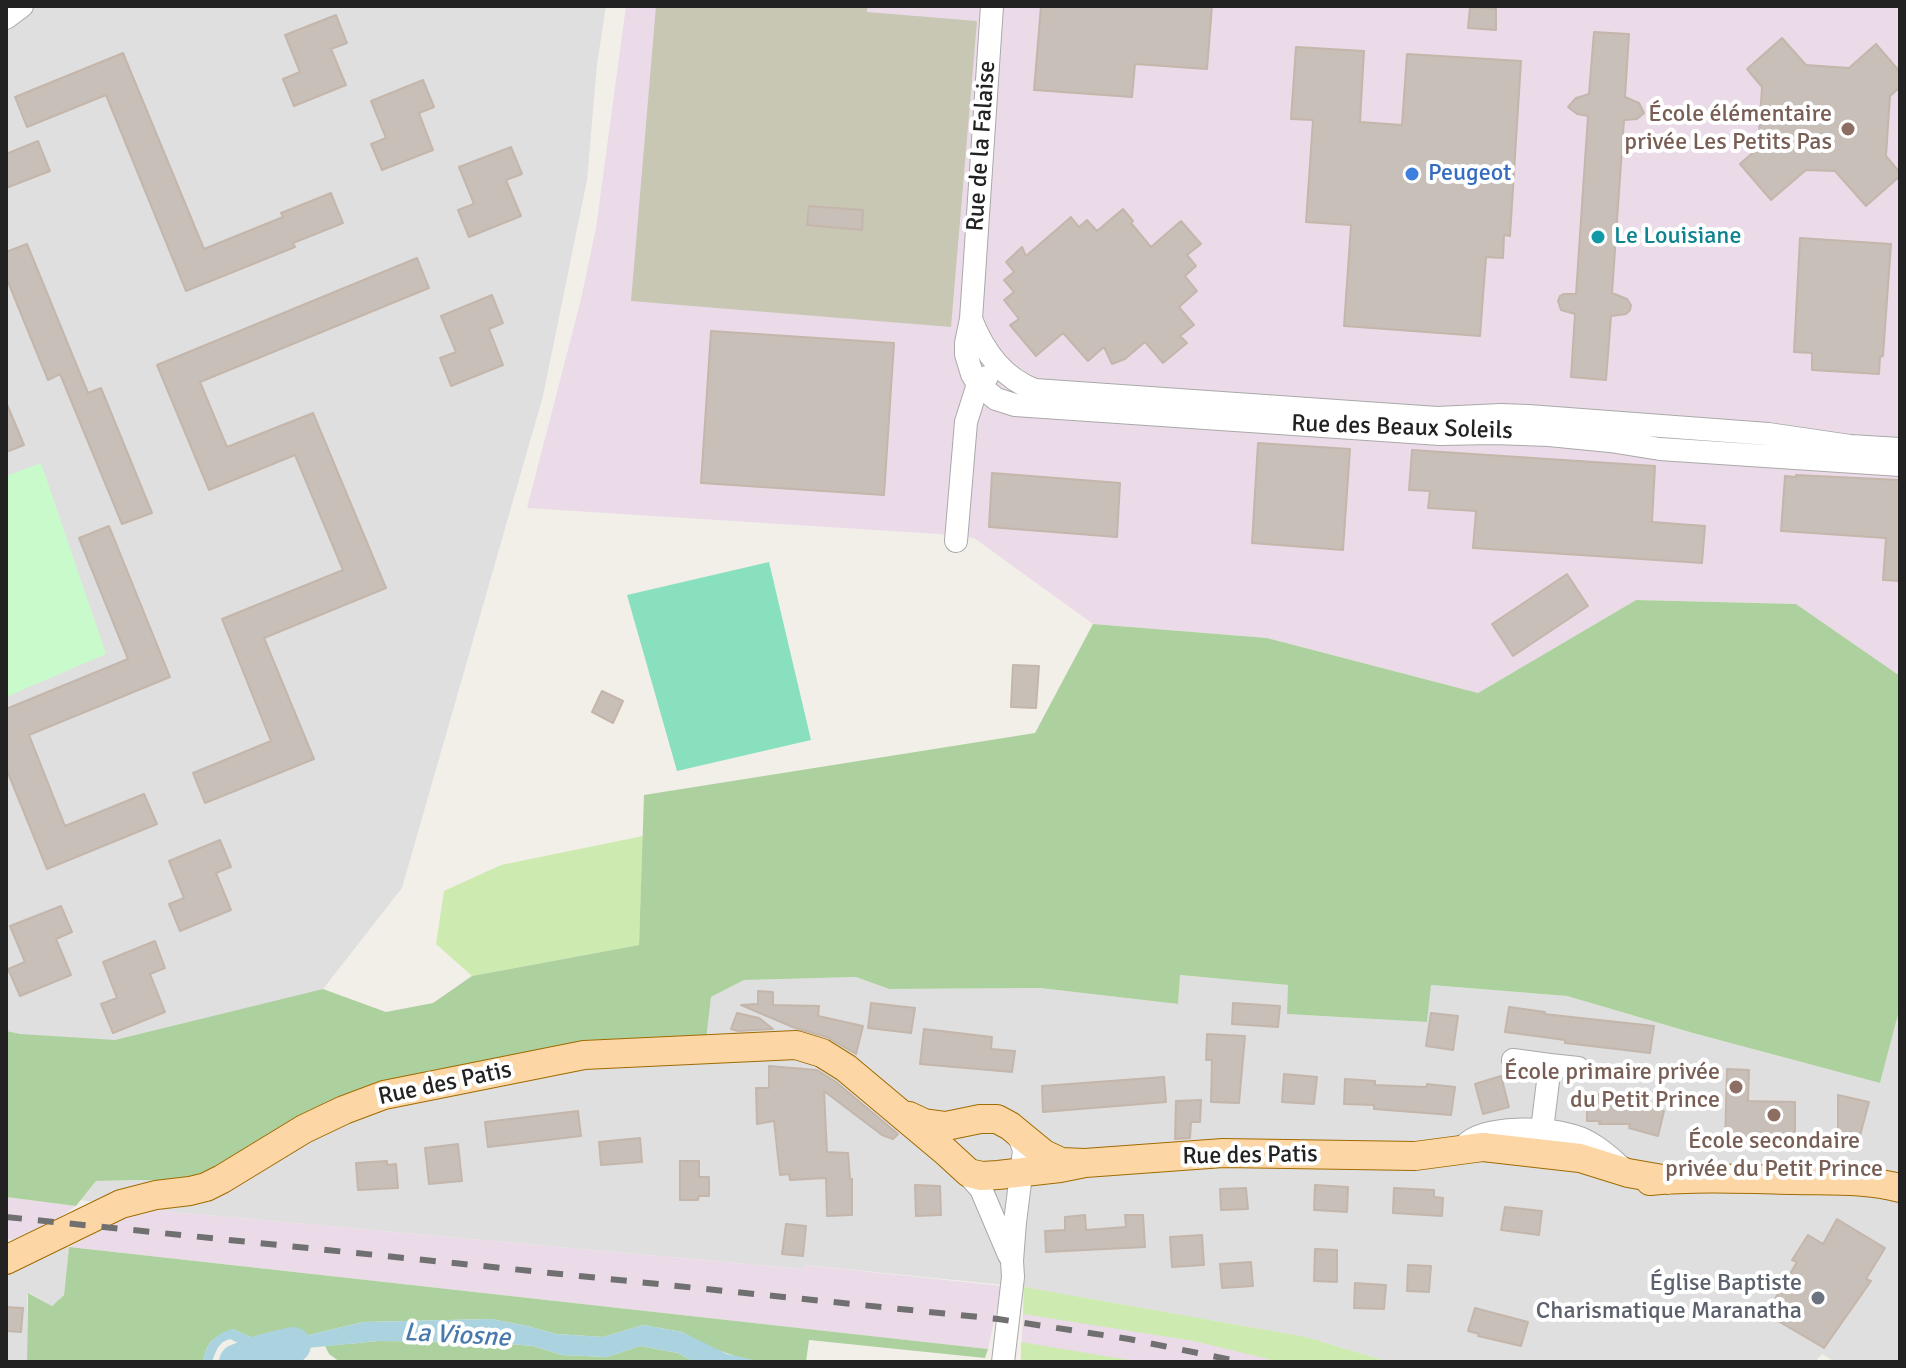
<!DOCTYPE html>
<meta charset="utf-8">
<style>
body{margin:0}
#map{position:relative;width:1906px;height:1368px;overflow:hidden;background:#f2efe9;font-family:Signika,sans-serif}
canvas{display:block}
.frame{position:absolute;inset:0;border:8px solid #222;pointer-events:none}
</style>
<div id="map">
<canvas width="1906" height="1368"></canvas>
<div class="frame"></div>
</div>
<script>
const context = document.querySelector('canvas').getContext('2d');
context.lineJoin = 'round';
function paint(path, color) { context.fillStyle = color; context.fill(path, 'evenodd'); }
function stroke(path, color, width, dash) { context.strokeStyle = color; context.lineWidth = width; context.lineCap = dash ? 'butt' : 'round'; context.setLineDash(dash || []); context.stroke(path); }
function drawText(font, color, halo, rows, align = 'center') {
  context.font = font + ' Signika,sans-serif'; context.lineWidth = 8; context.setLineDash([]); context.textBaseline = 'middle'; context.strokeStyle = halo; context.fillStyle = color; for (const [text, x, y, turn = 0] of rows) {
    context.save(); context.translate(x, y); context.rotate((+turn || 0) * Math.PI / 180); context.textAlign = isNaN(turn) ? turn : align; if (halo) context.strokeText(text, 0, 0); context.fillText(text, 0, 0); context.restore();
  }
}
const residential = new Path2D(`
 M6 6H606L597 64 587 180 543 396 402 888 323 989 14 1083 6 1074Z
 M1179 975 1289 985 1288 1014 1427 1022 1430 985 1567 996 1693 1033 1880 1083 1900 1007V1362H1835L1822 1354 1815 1362H1389L1306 1337 1024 1287 805 1265 804 1269 140 1209 81 1200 96 1181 139 1180 176 1181 340 1101 433 1070 464 1065 711 997 744 980 856 977 889 989 1040 988 1178 1004Z
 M25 1241 69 1247 64 1295 52 1306 29 1293 27 1296V1362H6V1249Z`);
const industrial = new Path2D(`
 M626 6H1900V676L1796 604 1636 600 1478 693 1267 638 1093 624 974 538 939 534 527 508 581 299 596 228Z
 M6 1197 76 1206 25 1241 6 1239Z
 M140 1209 803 1269 804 1265 1002 1286 988 1349 69 1247Z
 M1024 1287 1306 1337 1389 1362H1021Z`);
const construction = new Path2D(`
 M656 6H867V12L977 21 951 327 631 301Z`);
const grass = new Path2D(`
 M643 836 639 945 472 976 436 944 444 891 501 865Z
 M1024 1287 1306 1337 1389 1362H1280L1194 1341 1023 1314Z
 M1021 1342 1141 1362H1021Z`);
const forest = new Path2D(`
 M1636 600 1796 604 1900 676V1007L1880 1083 1693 1033 1567 996 1431 985 1427 1022 1287 1014 1288 985 1180 975 1178 1004 1040 988 889 989 856 977 744 980 711 997 706 1039 464 1065 433 1070 340 1101 228 1168 176 1181 139 1180 96 1181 76 1206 6 1197V1031L20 1034 115 1040 323 989 386 1012 433 1003 472 976 639 945 644 795 1035 733 1093 624 1267 638 1478 693Z
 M69 1247 988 1349 985 1358 809 1340 806 1362H762L738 1357 712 1348 682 1332 643 1325 603 1337 556 1334 527 1326 491 1319 363 1322 268 1345 233 1329C214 1337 207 1340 203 1362H27L28 1293 52 1306 64 1295Z
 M378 1341 487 1342 533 1346 562 1355 607 1357 640 1346 678 1353 694 1362H340L329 1354 325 1346Z`);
const park = new Path2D(`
 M41 463 106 654 6 697V476Z`);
const pitch = new Path2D(`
 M769 562 811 740 677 771 627 595Z`);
const water = new Path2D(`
 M491 1319 527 1326 556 1334 603 1337 643 1325 682 1332 727 1354 762 1362H694L678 1353 640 1346 607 1357 562 1355 533 1346 487 1342 378 1341 307 1348 247 1361 240 1344 230 1339C218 1342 216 1351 212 1362H203C206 1343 215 1334 233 1329L268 1345 363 1322Z`);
const river = new Path2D(`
 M237 1362 267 1351 293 1345`);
const building = new Path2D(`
 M1041 6H1212L1207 69 1135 64 1132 97 1034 90Z
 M1470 7 1496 9V30L1468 28Z
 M336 15 347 43 331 49 346 85 294 106 283 79 300 72 285 35Z
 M1594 32 1629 34 1625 97 1639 103 1644 113 1637 119 1624 120 1612 293 1627 299 1631 305 1630 310 1626 314 1611 316 1606 380 1571 377 1575 314 1561 310 1558 301 1560 296 1564 294H1576L1588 116 1577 114 1568 107 1576 98 1589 94Z
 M1782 38 1806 65 1849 68 1876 44 1900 72V87L1890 96 1886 156 1900 173V176L1866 206 1835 171 1806 170 1771 200 1740 164 1758 148 1762 87 1747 69Z
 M1296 47 1364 51 1360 122 1402 125 1407 54 1521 61 1510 236 1504 235 1503 258 1486 257 1480 336 1344 326 1351 225 1306 222 1313 120 1291 119Z
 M123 53 204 249 283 217 281 213 331 193 343 223 293 243 295 247 186 291 106 95 27 127 15 97Z
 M423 80 434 107 419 113 433 150 382 170 371 144 386 138 371 101Z
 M38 141 50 171 6 188V154Z
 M511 147 522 174 506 180 521 216 469 237 458 210 474 204 459 167Z
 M809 206 863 210 862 230 807 225Z
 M1123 209 1133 221 1131 223 1151 247 1181 221 1201 244 1187 255 1196 266 1185 276 1197 291 1179 307 1194 325 1180 336 1187 343 1163 363 1145 342 1125 359 1112 364 1104 347 1088 361 1063 333 1036 356 1010 325 1019 319 1004 300 1014 292 1004 280 1014 272 1006 262 1022 247 1026 256 1071 217 1079 227 1087 220 1097 231Z
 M1800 238 1891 244 1883 356 1880 357 1879 374 1812 370V353L1794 352Z
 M27 244 88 393 101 388 152 513 122 524 60 374 48 380 6 277V252Z
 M417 258 429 288 200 382 227 447 313 413 386 588 264 638 314 759 205 803 193 773 271 741 222 619 343 570 295 455 209 490 157 365Z
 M492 295 503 323 489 329 503 365 451 386 440 358 456 352 441 316Z
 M711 331 894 343 884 495 701 483Z
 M6 402 24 445 6 452Z
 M1258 443 1350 449 1343 550 1252 543Z
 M1412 450 1655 466 1652 522 1705 526 1702 563 1473 548 1476 511 1428 508 1430 491 1409 490Z
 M992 473 1120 483 1117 537 989 527Z
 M1796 475 1900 480V581L1883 580 1886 538 1781 531 1785 476 1796 477Z
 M109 526 170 677 29 735 65 826 144 794 157 824 47 869 6 768V709L128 659 79 538Z
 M1567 574 1588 606 1513 656 1492 624Z
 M1013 665 1039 666 1036 708 1011 707Z
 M602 691 623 701 613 723 592 712Z
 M220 840 231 867 216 873 231 910 180 931 169 904 184 898 169 861Z
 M61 906 72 932 56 939 71 975 20 996 8 969 25 962 10 926Z
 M155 941 165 968 150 974 165 1012 113 1033 101 1004 117 998 103 962Z
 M758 991 773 992V1005L819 1006 818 1016 863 1026 856 1054 827 1037 795 1028 741 1005 758 1004Z
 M871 1003 915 1008 911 1033 868 1028Z
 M1233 1003 1280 1006 1278 1027 1232 1024Z
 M1509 1007 1545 1012 1544 1014 1654 1026 1650 1053 1565 1043V1040L1505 1032Z
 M737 1013 759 1018 773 1029 738 1031 731 1029Z
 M1431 1013 1458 1016 1453 1050 1426 1046Z
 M924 1029 992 1037 991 1049 1015 1051 1012 1072 920 1064Z
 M1207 1034 1245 1036 1239 1103 1211 1102 1212 1060H1206Z
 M769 1066 817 1070 836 1082 898 1134 893 1139 882 1135 824 1091 827 1152 848 1153 850 1179H852V1215L827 1216 826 1178 790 1180 789 1174 780 1175 774 1121 757 1124 756 1088H769Z
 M1727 1069 1749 1070 1748 1101 1795 1102V1138L1748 1137 1747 1144H1725Z
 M1284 1074 1317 1077 1314 1104 1282 1102Z
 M1501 1076 1509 1107 1483 1114 1475 1084Z
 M1164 1077 1166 1102 1043 1112 1042 1086Z
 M1345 1079 1375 1081V1085L1426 1087 1427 1084 1455 1087 1451 1115 1374 1109V1105L1344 1104Z
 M1587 1094H1611V1097L1664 1111 1658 1136 1629 1128 1630 1124H1599L1600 1121H1587Z
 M1838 1095 1869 1102 1858 1143 1838 1139Z
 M1201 1100 1200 1122H1191L1190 1138 1175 1139 1176 1101Z
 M578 1111 581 1136 488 1147 485 1122Z
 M640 1138 642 1162 601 1165 599 1142Z
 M458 1144 462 1181 429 1184 425 1148Z
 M387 1161V1165L396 1164 398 1188 358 1190 356 1163Z
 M680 1161H699V1177H709V1196H699L698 1200H680Z
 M915 1185 940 1186 941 1215 916 1216Z
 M1315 1185 1348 1187 1347 1212 1314 1210Z
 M1246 1188 1248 1209 1221 1210 1220 1189Z
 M1394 1188 1434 1190V1197L1443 1198 1442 1216 1393 1213Z
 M1505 1207 1542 1211 1539 1235 1501 1230Z
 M1085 1215 1086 1230 1126 1227 1125 1215H1143L1145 1247 1046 1252 1045 1231 1065 1230V1217Z
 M1837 1219 1885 1248 1866 1279 1871 1281 1824 1348 1766 1314 1797 1262 1792 1260 1808 1235 1823 1244Z
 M786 1224 806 1226 803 1256 782 1254Z
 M1202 1235 1204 1265 1172 1267 1170 1237Z
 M1315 1249 1337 1250V1282L1314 1281Z
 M1251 1262 1253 1286 1222 1288 1220 1264Z
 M1408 1265 1431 1266 1429 1292 1407 1291Z
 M1355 1283 1386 1285 1384 1309 1354 1308Z
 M6 1307 23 1308 21 1332 6 1331Z
 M1475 1308 1528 1322 1521 1346 1478 1336 1479 1334 1468 1331Z`);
const minor = new Path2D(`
 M992 6 971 319 966 343V354L972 374 978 384 996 399 1015 405 1440 434 1494 433 1549 435 1610 441 1660 449 1900 465
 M6 18 22 6
 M971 319C983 350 1002 378 1035 390L1437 418 1501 415 1528 416 1768 434 1850 446 1900 449
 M956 541 966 422 978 384 987 377
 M1513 1060 1550 1065 1542 1130
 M1550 1065 1578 1068
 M1465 1145C1486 1124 1548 1128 1574 1136 1592 1141 1607 1155 1621 1167
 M964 1170 981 1189 1009 1255
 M1003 1362 1013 1277 1012 1261 1015 1222 1024 1151 1021 1141 1013 1130`);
const major = new Path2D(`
 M909 1116 924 1123 946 1126 980 1119H997L1010 1126 1044 1154 1061 1162 1085 1163 1223 1153 1415 1156 1483 1147 1580 1158 1628 1173 1668 1180
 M1650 1181C1697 1177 1746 1179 1794 1180 1829 1181 1866 1179 1900 1188
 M6 1260 121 1204 156 1195 190 1191 206 1187 222 1179 304 1129 344 1110 384 1095 584 1055 796 1045 822 1053 846 1068 945 1151 969 1173 982 1176 998 1175 1060 1168 1085 1163`);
const rail = new Path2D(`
 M6 1217 998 1319 1129 1339 1242 1362`);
const markers = [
 [1848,129,8,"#8d6e63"],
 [1412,174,8,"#3f7fe0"],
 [1598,237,8,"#0f9aa8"],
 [1736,1087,8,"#8d6e63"],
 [1774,1115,8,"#8d6e63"],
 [1818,1298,8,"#6b7280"]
];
const educationNames = [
 ["École élémentaire",1832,115],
 ["privée Les Petits Pas",1832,143],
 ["École primaire privée",1720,1073],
 ["du Petit Prince",1720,1101],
 ["École secondaire",1774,1142,"center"],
 ["privée du Petit Prince",1774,1170,"center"]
];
const streetNames = [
 ["Rue de la Falaise",982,146,-86],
 ["Rue des Beaux Soleils",1402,428,2],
 ["Rue des Patis",445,1084,-12],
 ["Rue des Patis",1250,1156,-1]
];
const shopNames = [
 ["Peugeot",1428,174]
];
const cultureNames = [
 ["Le Louisiane",1614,237]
];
const worshipNames = [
 ["Église Baptiste",1802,1284],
 ["Charismatique Maranatha",1802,1312]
];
const waterNames = [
 ["La Viosne",457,1336,3]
];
paint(residential, '#e0dfdf');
paint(industrial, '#ebdbe8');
paint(construction, '#c7c7b4');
paint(grass, '#cdebb0');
paint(forest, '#add19e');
paint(park, '#c8facc');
paint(pitch, '#88e0be');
paint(water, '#aad3df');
stroke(river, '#aad3df', 36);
paint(building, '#c7bfb8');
stroke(building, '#c4b6ab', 2);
stroke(minor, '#a9a9a9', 24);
stroke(major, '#a06b00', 30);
stroke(minor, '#fff', 22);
stroke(major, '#fcd6a4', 28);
stroke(rail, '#707070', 6, [16, 16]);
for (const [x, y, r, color] of markers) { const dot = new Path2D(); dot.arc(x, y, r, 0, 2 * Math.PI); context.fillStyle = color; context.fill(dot); stroke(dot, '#fff', 3); }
drawText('24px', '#785e54', '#fff', educationNames, 'right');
drawText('24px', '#222', '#fff', streetNames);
drawText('24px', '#366cbe', '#fff', shopNames, 'left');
drawText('24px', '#0d838f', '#fff', cultureNames, 'left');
drawText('24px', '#5b616d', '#fff', worshipNames, 'right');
drawText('italic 26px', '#4a7aab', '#fff', waterNames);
</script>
